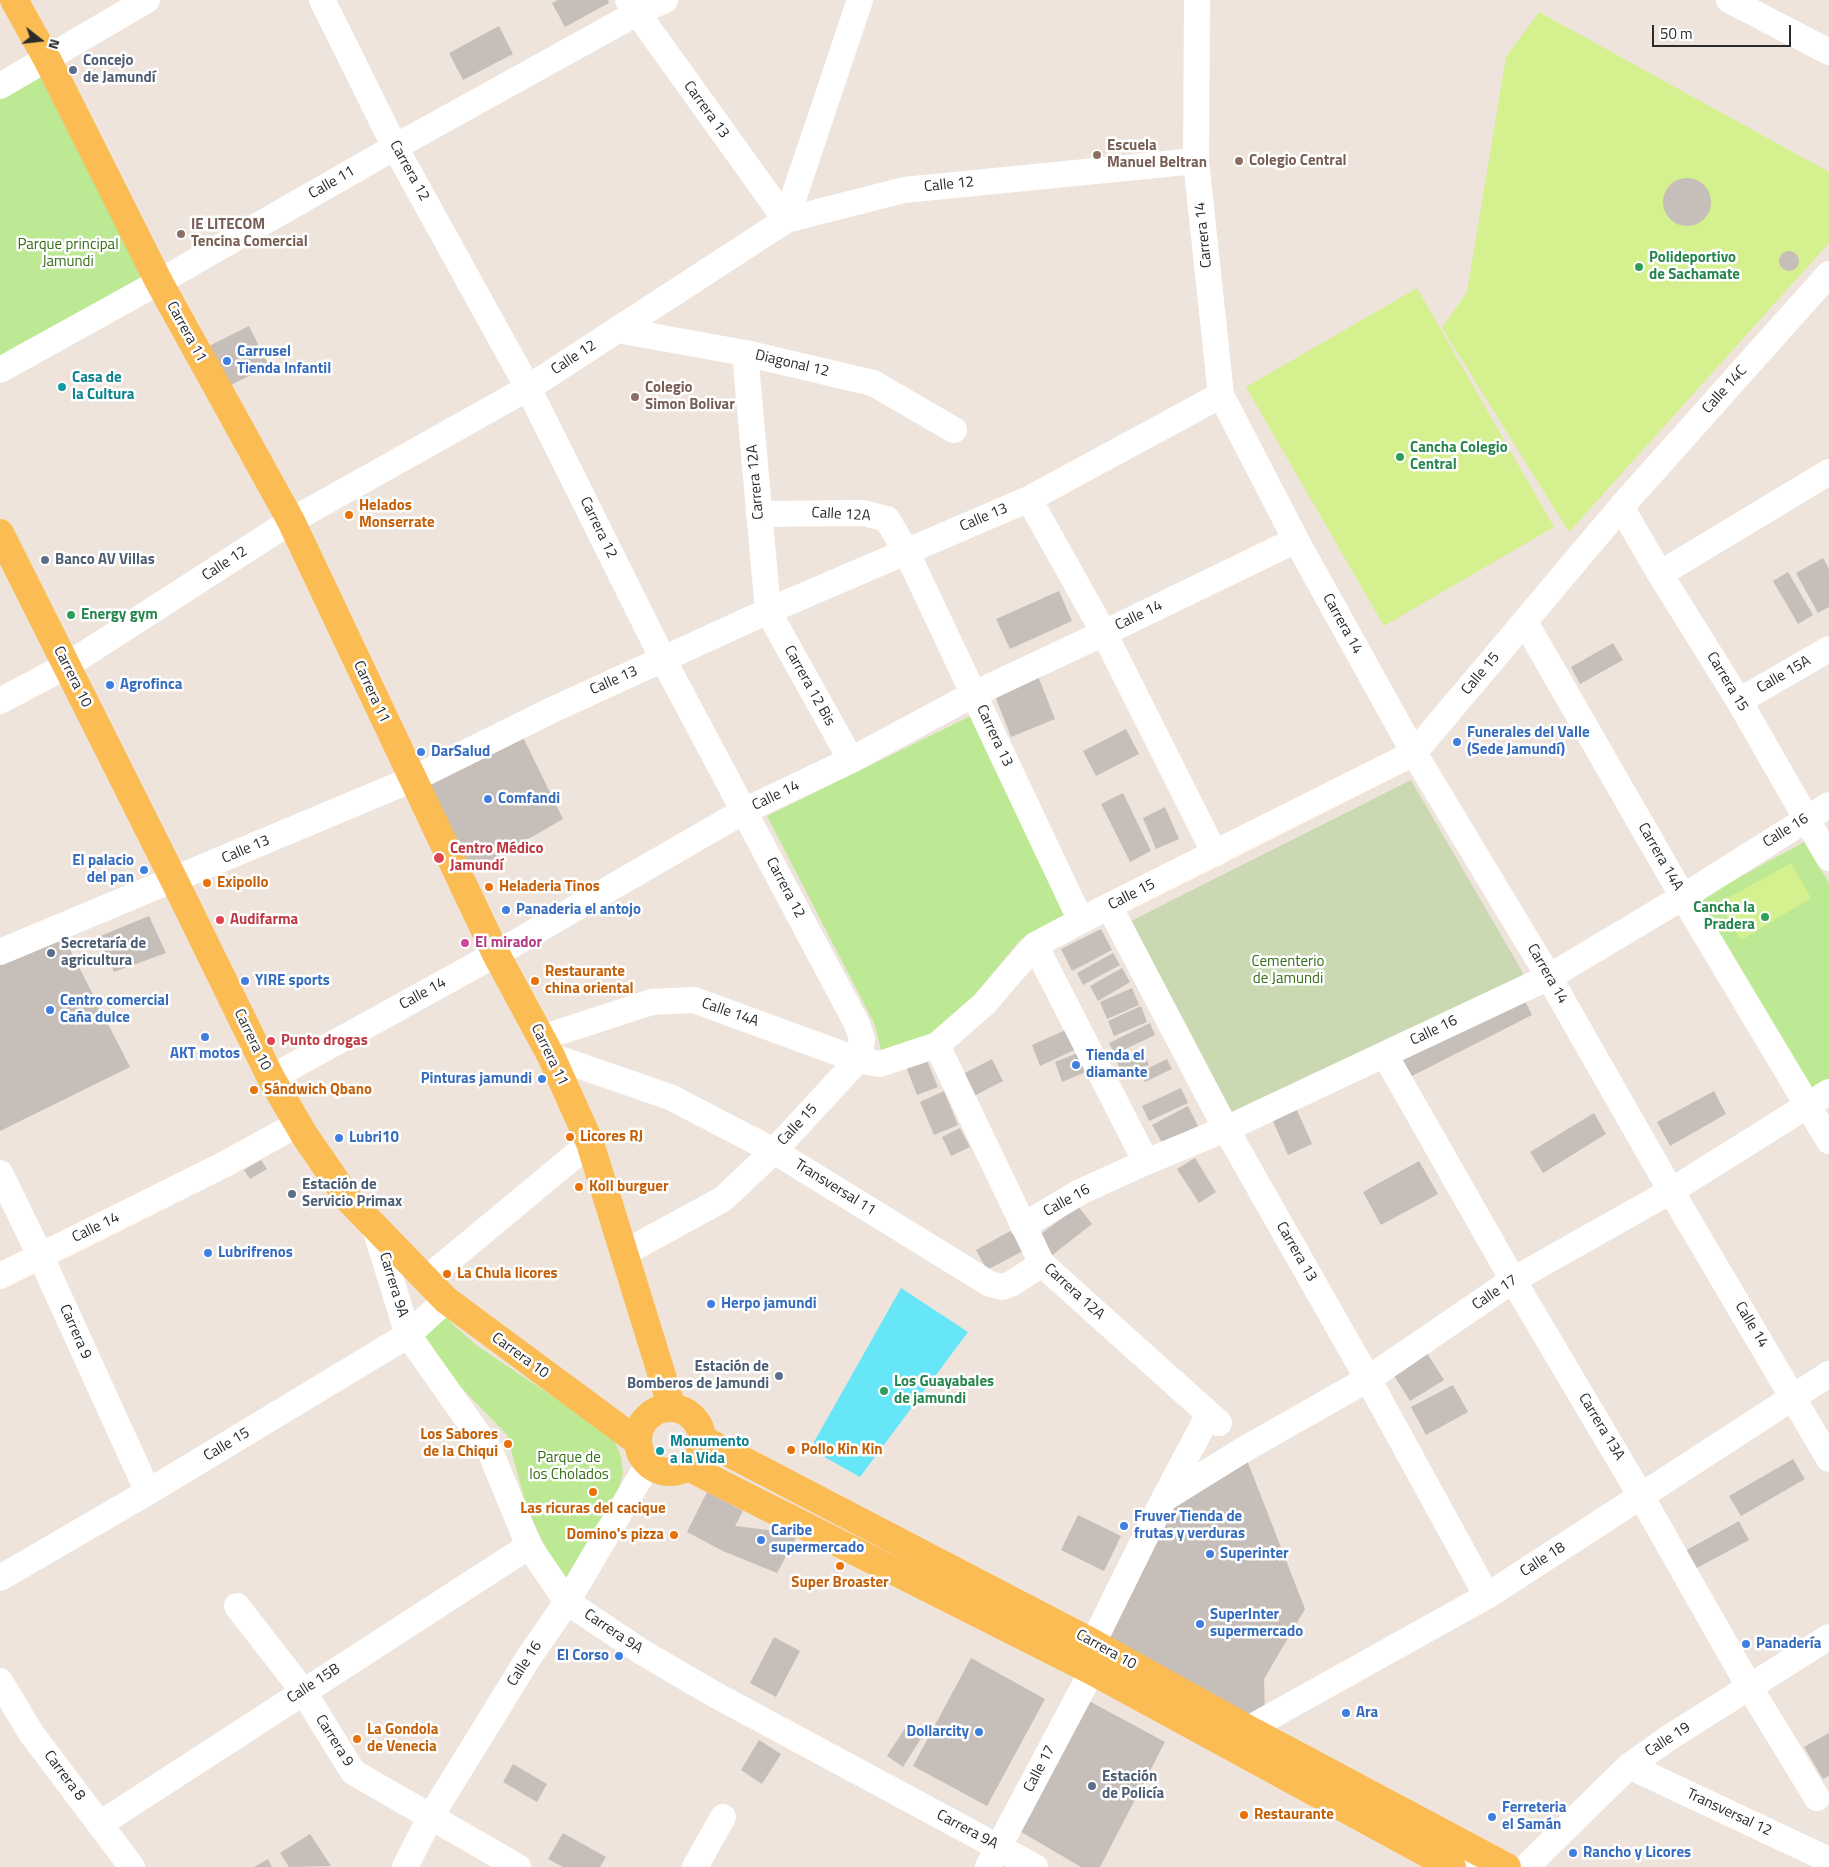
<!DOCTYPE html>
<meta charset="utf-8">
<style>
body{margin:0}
#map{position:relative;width:1829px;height:1867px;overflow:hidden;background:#eee4dc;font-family:"Titillium Web",sans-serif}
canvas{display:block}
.north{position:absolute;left:15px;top:15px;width:50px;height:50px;-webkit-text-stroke:4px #fff;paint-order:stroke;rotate:106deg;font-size:14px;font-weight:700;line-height:20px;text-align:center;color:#2b2b2b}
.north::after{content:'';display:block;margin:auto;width:18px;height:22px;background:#2b2b2b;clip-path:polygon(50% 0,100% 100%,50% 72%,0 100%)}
.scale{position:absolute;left:1652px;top:25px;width:139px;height:22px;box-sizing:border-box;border:2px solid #2b2b2b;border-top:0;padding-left:6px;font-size:15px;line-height:18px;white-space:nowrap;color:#2b2b2b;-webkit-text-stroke:4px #fff;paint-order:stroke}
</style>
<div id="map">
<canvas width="1829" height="1867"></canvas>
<div class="north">N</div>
<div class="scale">50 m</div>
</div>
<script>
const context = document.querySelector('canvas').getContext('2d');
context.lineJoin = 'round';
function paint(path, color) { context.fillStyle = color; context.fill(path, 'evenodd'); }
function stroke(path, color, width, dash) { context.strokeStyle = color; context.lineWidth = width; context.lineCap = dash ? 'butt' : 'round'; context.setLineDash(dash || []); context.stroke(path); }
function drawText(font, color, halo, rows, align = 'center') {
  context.font = font + ' "Titillium Web",sans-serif'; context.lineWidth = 5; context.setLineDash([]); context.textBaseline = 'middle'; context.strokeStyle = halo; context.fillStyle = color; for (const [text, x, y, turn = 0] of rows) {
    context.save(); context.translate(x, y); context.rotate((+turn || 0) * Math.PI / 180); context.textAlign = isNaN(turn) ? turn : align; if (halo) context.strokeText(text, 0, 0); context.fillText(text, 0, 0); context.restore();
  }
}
const green = new Path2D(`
 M47 59 159 282 0 370V86Z
 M979 712 1069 917 1020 940 937 1041 883 1059 875 1025 767 816Z
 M1804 842 1829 883V1102L1822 1107 1698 900Z
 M442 1314 476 1345 613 1437 621 1457 623 1473 618 1491 565 1587 527 1509 507 1435 457 1383 418 1330Z`);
const cemetery = new Path2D(`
 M1411 780 1526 978 1232 1126 1127 923Z`);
const pitch = new Path2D(`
 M1539 12 1829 172V243L1569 532 1442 328 1467 292 1506 57Z
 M1417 288 1554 527 1384 626 1246 387Z
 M1791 863 1811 898 1741 940 1719 903Z`);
const water = new Path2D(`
 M901 1288 968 1332 860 1477 810 1449Z`);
const building = new Path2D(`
 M558 0H608L609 3 565 27 552 3Z
 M499 26 513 54 463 80 449 53Z
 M1663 202a24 24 0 1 1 48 0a24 24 0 1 1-48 0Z
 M1779 261a10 10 0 1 1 20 0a10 10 0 1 1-20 0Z
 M249 326 269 366 223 389 203 349Z
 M1823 558 1829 569V607L1818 613 1796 573Z
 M1788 572 1813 615 1798 624 1773 581Z
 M1059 591 1072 621 1010 649 996 619Z
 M1613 643 1623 660 1580 684 1571 667Z
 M1036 671 1055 719 1011 737 992 688Z
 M518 727 563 819 460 878 413 779Z
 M1126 729 1139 754 1096 776 1083 751Z
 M1123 793 1151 851 1130 862 1101 804Z
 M1165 807 1179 839 1156 849 1143 818Z
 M149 916 166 953 114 972 98 937Z
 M59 928 130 1067 0 1131V953Z
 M1101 929 1112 950 1072 971 1061 949Z
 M1113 953 1120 965 1083 985 1077 973Z
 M1122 968 1130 982 1098 1001 1090 986Z
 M1132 988 1139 1005 1107 1019 1100 1002Z
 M1522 995 1532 1015 1410 1077 1399 1056Z
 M1141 1006 1147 1022 1114 1036 1108 1021Z
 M1150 1023 1155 1035 1115 1054 1109 1043Z
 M1068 1029 1077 1049 1040 1066 1032 1045Z
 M1142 1050 1149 1065 1124 1077 1117 1062Z
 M1080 1052 1088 1071 1062 1082 1055 1062Z
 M925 1056 938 1087 917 1095 905 1064Z
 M992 1059 1003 1081 972 1097 961 1075Z
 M1167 1059 1172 1069 1145 1082 1140 1072Z
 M1181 1088 1188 1103 1149 1121 1142 1106Z
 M944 1091 958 1125 934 1135 920 1102Z
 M1714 1091 1726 1114 1670 1146 1657 1122Z
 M1188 1106 1198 1126 1163 1144 1152 1125Z
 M1296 1108 1312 1144 1288 1155 1272 1119Z
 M1594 1113 1606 1134 1543 1173 1530 1152Z
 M960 1128 970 1147 951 1156 942 1137Z
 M1195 1158 1216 1192 1199 1203 1177 1169Z
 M261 1160 267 1169 250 1179 244 1170Z
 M1419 1161 1438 1194 1381 1225 1363 1192Z
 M1078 1206 1092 1224 1051 1256 1037 1237Z
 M1012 1230 1023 1251 987 1270 976 1250Z
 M1425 1350 1444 1380 1410 1401 1391 1371Z
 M1453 1385 1468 1412 1426 1435 1411 1407Z
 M1243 1450 1305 1609 1264 1679 1265 1720 1248 1729 1093 1643 1164 1499Z
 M1793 1459 1805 1479 1741 1516 1729 1496Z
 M707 1492 743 1511 735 1526 768 1530 788 1525H803L777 1573 723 1551 687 1532Z
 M1078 1515 1121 1536 1104 1571 1061 1550Z
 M1739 1521 1749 1540 1695 1569 1685 1551Z
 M774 1637 800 1651 776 1697 750 1683Z
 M971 1658 1045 1699 987 1806 913 1766Z
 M1089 1701 1165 1742 1100 1867H1081L1018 1830Z
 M909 1722 925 1732 903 1767 887 1756Z
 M1829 1733V1776L1823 1779 1804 1747Z
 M759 1740 781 1754 762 1784 741 1770Z
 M513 1764 547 1784 537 1802 503 1782Z
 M563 1833 606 1857 600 1867H563L548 1859Z
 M310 1834 331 1866 289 1867 280 1853Z
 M268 1859 272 1867H254Z`);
const minor = new Path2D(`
 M322 0 395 147 528 388 663 659 857 1024 862 1039 858 1060
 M628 0 786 220
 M1197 0 1196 161 1221 395 1296 540 1414 753 1549 977 1671 1191 1829 1459
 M1729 0 1829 52
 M0 86 147 0
 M786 220 860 0
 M618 330 745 353 873 383 954 430
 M745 353 768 611 851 760
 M0 370 159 282 395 147 637 13 665 0
 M1029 499 1104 633 1215 854
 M1621 507 1660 574 1739 701 1829 858
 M759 514 863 513 887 519 906 551 1081 921
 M1660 574 1829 472
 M1525 622 1683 897 1829 1141
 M0 701 66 666 291 521 528 388 786 220 904 190 1196 161
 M1739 701 1829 649
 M1109 906 1226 1129 1368 1379 1487 1596
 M1035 945 1146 1162
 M0 952 413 779 552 710 768 611 1029 499 1221 395
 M541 1038 652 1002 694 1000 858 1060 880 1064 937 1045 984 1004 1035 945 1109 906 1414 753 1621 507 1829 274
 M937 1045 1042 1264 1219 1423
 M1385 1055 1513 1280 1641 1496 1750 1688 1817 1798
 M551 1056 670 1097 774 1151 990 1284 1002 1287 1011 1284 1042 1264
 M271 1078 496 954 744 811 851 760 974 694 1104 633 1296 540
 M0 1173 40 1255 148 1492
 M374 1225 408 1335 490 1451 529 1546 567 1602 642 1652 712 1693 1035 1867
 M1023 1226 1080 1192 1146 1162 1226 1129 1549 977 1683 897 1829 805
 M624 1253 723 1199 774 1151 858 1060
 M0 1276 225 1164 298 1124
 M425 1280 590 1143
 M1164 1499 1243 1450 1368 1379 1513 1280 1671 1191 1829 1092
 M0 1578 148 1492 408 1335 446 1300
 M237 1606 303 1691 353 1772 518 1867
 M1093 1643 1164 1499 1209 1414
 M0 1681 31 1733 132 1867
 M1248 1729 1487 1596 1829 1374
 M1629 1766 1829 1860
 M100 1824 529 1546
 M405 1867 431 1816 529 1657 567 1602 648 1464
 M695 1867 723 1817
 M988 1867 1092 1671
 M1469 1867 1482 1853
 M1526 1867 1629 1766 1670 1737 1829 1637`);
const major = new Path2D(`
 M14 0 47 59 159 282 291 521 496 954 551 1056 590 1143 672 1408
 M0 533 174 880 271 1078 305 1136 349 1200 446 1300 638 1442
 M638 1440a32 32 0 1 1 64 0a32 32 0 1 1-64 0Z
 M702 1439 1093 1643 1248 1729 1507 1867
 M688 1467 1092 1671 1452 1867`);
const markers = [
 [73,70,5,"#5c6f8a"],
 [1097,155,5,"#8d6e63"],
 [1239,161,5,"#8d6e63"],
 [181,234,5,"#8d6e63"],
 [1639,267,5,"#2e9e5b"],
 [227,361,5,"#3f7fe0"],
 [62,387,5,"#0f9aa8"],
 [635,397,5,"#8d6e63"],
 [1400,457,5,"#2e9e5b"],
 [349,515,5,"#e8710a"],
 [45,560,5,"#5c6f8a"],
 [71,615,5,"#2e9e5b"],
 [110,685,5,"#3f7fe0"],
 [1457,742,5,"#3f7fe0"],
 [421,752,5,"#3f7fe0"],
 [488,799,5,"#3f7fe0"],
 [439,858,6,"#e0444e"],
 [144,870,5,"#3f7fe0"],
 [207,883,5,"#e8710a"],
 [489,887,5,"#e8710a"],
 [506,910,5,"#3f7fe0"],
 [1765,917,5,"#2e9e5b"],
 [220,920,5,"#e0444e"],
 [465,943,5,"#d1479c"],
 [51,953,5,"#5c6f8a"],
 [245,981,5,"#3f7fe0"],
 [535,981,5,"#e8710a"],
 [50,1010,5,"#3f7fe0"],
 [205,1037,5,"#3f7fe0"],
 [271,1041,5,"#e0444e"],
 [1076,1065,5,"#3f7fe0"],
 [542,1079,5,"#3f7fe0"],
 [254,1090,5,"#e8710a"],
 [570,1137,5,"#e8710a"],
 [339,1138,5,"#3f7fe0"],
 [579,1187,5,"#e8710a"],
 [292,1194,5,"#5c6f8a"],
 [208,1253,5,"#3f7fe0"],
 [447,1274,5,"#e8710a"],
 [711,1304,5,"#3f7fe0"],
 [779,1376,5,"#5c6f8a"],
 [884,1391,5,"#2e9e5b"],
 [508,1444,5,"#e8710a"],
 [791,1450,5,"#e8710a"],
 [660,1451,5,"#0f9aa8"],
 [593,1492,5,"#e8710a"],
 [1124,1526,5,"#3f7fe0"],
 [674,1535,5,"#e8710a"],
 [761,1540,5,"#3f7fe0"],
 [1210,1554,5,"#3f7fe0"],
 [840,1566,5,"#e8710a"],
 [1200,1624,5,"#3f7fe0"],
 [1746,1644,5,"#3f7fe0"],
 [619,1656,5,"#3f7fe0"],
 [1346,1713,5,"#3f7fe0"],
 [979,1732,5,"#3f7fe0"],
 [357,1739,5,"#e8710a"],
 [1092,1786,5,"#5c6f8a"],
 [1244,1815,5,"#e8710a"],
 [1492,1817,5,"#3f7fe0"],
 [1573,1853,5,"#3f7fe0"]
];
const serviceNames = [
 ["Concejo",83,61],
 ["de Jamundí",83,78],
 ["Banco AV Villas",55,560],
 ["Secretaría de",61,944],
 ["agricultura",61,961],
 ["Estación de",302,1185],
 ["Servicio Primax",302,1202],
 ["Estación de",769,1367,"right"],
 ["Bomberos de Jamundi",769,1384,"right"],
 ["Estación",1102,1777],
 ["de Policía",1102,1794]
];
const streetNames = [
 ["Carrera 13",706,110,54],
 ["Carrera 12",409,171,61],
 ["Calle 11",332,183,-30],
 ["Calle 12",949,185,-6],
 ["Carrera 14",1204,235,-96],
 ["Carrera 11",186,332,61],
 ["Calle 12",574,358,-33],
 ["Diagonal 12",792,364,13],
 ["Calle 14C",1725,390,-48],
 ["Carrera 12A",756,482,-95],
 ["Calle 12A",841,515,3],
 ["Calle 13",984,518,-23],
 ["Carrera 12",598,528,64],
 ["Calle 12",225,564,-33],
 ["Calle 14",1139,616,-26],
 ["Carrera 14",1342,624,61],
 ["Calle 15",1481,674,-50],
 ["Calle 15A",1784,675,-30],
 ["Carrera 10",72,677,63],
 ["Calle 13",614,681,-24],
 ["Carrera 15",1727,682,59],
 ["Carrera 12 Bis",809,686,61],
 ["Carrera 11",371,692,65],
 ["Carrera 13",994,736,65],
 ["Calle 14",776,796,-26],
 ["Calle 16",1786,831,-32],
 ["Calle 13",246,850,-23],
 ["Carrera 14A",1660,857,60],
 ["Carrera 12",785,888,62],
 ["Calle 15",1132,895,-27],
 ["Carrera 14",1547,974,60],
 ["Calle 14",423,994,-29],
 ["Calle 14A",730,1013,19],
 ["Calle 16",1434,1031,-26],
 ["Carrera 10",252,1040,64],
 ["Carrera 11",549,1055,64],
 ["Calle 15",798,1125,-47],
 ["Transversal 11",835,1188,32],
 ["Calle 16",1067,1201,-29],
 ["Calle 14",96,1228,-26],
 ["Carrera 13",1296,1252,60],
 ["Carrera 9A",393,1285,73],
 ["Carrera 12A",1074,1292,42],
 ["Calle 17",1495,1293,-34],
 ["Calle 14",1751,1325,59],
 ["Carrera 9",75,1332,66],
 ["Carrera 10",520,1356,36],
 ["Carrera 13A",1601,1427,59],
 ["Calle 15",227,1445,-31],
 ["Calle 18",1543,1560,-33],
 ["Carrera 9A",613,1632,34],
 ["Carrera 10",1106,1650,29],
 ["Calle 16",525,1664,-57],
 ["Calle 15B",314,1684,-33],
 ["Calle 19",1668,1740,-33],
 ["Carrera 9",334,1741,58],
 ["Calle 17",1040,1769,-62],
 ["Carrera 8",64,1776,53],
 ["Transversal 12",1729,1813,25],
 ["Carrera 9A",967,1830,28]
];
const educationNames = [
 ["Escuela",1107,146],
 ["Manuel Beltran",1107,163],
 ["Colegio Central",1249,161],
 ["IE LITECOM",191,225],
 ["Tencina Comercial",191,242],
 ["Colegio",645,388],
 ["Simon Bolivar",645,405]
];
const parkNames = [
 ["Parque principal",68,245],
 ["Jamundi",68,262],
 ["Cementerio",1288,962],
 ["de Jamundi",1288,979],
 ["Parque de",569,1458],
 ["los Cholados",569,1475]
];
const leisureNames = [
 ["Polideportivo",1649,258],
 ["de Sachamate",1649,275],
 ["Cancha Colegio",1410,448],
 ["Central",1410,465],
 ["Energy gym",81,615],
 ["Cancha la",1755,908,"right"],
 ["Pradera",1755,925,"right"],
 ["Los Guayabales",894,1382],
 ["de jamundi",894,1399]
];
const shopNames = [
 ["Carrusel",237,352],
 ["Tienda Infantil",237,369],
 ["Agrofinca",120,685],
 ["Funerales del Valle",1467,733],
 ["(Sede Jamundí)",1467,750],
 ["DarSalud",431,752],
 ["Comfandi",498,799],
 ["El palacio",134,861,"right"],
 ["del pan",134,878,"right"],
 ["Panaderia el antojo",516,910],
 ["YIRE sports",255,981],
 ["Centro comercial",60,1001],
 ["Caña dulce",60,1018],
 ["AKT motos",205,1054,"center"],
 ["Tienda el",1086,1056],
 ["diamante",1086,1073],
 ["Pinturas jamundi",532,1079,"right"],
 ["Lubri10",349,1138],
 ["Lubrifrenos",218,1253],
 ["Herpo jamundi",721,1304],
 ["Fruver Tienda de",1134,1517],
 ["frutas y verduras",1134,1534],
 ["Caribe",771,1531],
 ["supermercado",771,1548],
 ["Superinter",1220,1554],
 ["SuperInter",1210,1615],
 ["supermercado",1210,1632],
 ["Panadería",1756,1644],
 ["El Corso",609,1656,"right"],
 ["Ara",1356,1713],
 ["Dollarcity",969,1732,"right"],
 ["Ferreteria",1502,1808],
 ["el Samán",1502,1825],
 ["Rancho y Licores",1583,1853]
];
const cultureNames = [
 ["Casa de",72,378],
 ["la Cultura",72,395],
 ["Monumento",670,1442],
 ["a la Vida",670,1459]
];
const foodNames = [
 ["Helados",359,506],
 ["Monserrate",359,523],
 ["Exipollo",217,883],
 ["Heladeria Tinos",499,887],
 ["Restaurante",545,972],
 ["china oriental",545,989],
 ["Sándwich Qbano",264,1090],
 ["Licores RJ",580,1137],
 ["Koll burguer",589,1187],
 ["La Chula licores",457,1274],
 ["Los Sabores",498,1435,"right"],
 ["de la Chiqui",498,1452,"right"],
 ["Pollo Kin Kin",801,1450],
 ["Las ricuras del cacique",593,1509,"center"],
 ["Domino's pizza",664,1535,"right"],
 ["Super Broaster",840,1583,"center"],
 ["La Gondola",367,1730],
 ["de Venecia",367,1747],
 ["Restaurante",1254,1815]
];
const healthNames = [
 ["Centro Médico",450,849],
 ["Jamundí",450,866],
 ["Audifarma",230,920],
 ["Punto drogas",281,1041]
];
const hotelNames = [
 ["El mirador",475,943]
];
paint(green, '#bde994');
paint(cemetery, '#cbd9b2');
paint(pitch, '#d5f18f');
paint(water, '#67e6f8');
paint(building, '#c6beb9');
stroke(minor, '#fff', 26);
stroke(major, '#fbbc54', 28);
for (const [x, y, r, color] of markers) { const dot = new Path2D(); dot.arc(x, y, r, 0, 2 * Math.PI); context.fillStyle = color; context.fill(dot); stroke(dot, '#fff', 2); }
drawText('bold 15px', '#4e5e75', '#fff', serviceNames, 'left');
drawText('15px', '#2b2b2b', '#fff', streetNames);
drawText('bold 15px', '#785e54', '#fff', educationNames, 'left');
drawText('15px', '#346e15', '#fff', parkNames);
drawText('bold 15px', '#27864d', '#fff', leisureNames, 'left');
drawText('bold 15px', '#366cbe', '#fff', shopNames, 'left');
drawText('bold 15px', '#0d838f', '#fff', cultureNames, 'left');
drawText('bold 15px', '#c56008', '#fff', foodNames, 'left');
drawText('bold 15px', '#be3a42', '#fff', healthNames, 'left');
drawText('bold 15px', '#b23c85', '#fff', hotelNames, 'left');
</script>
